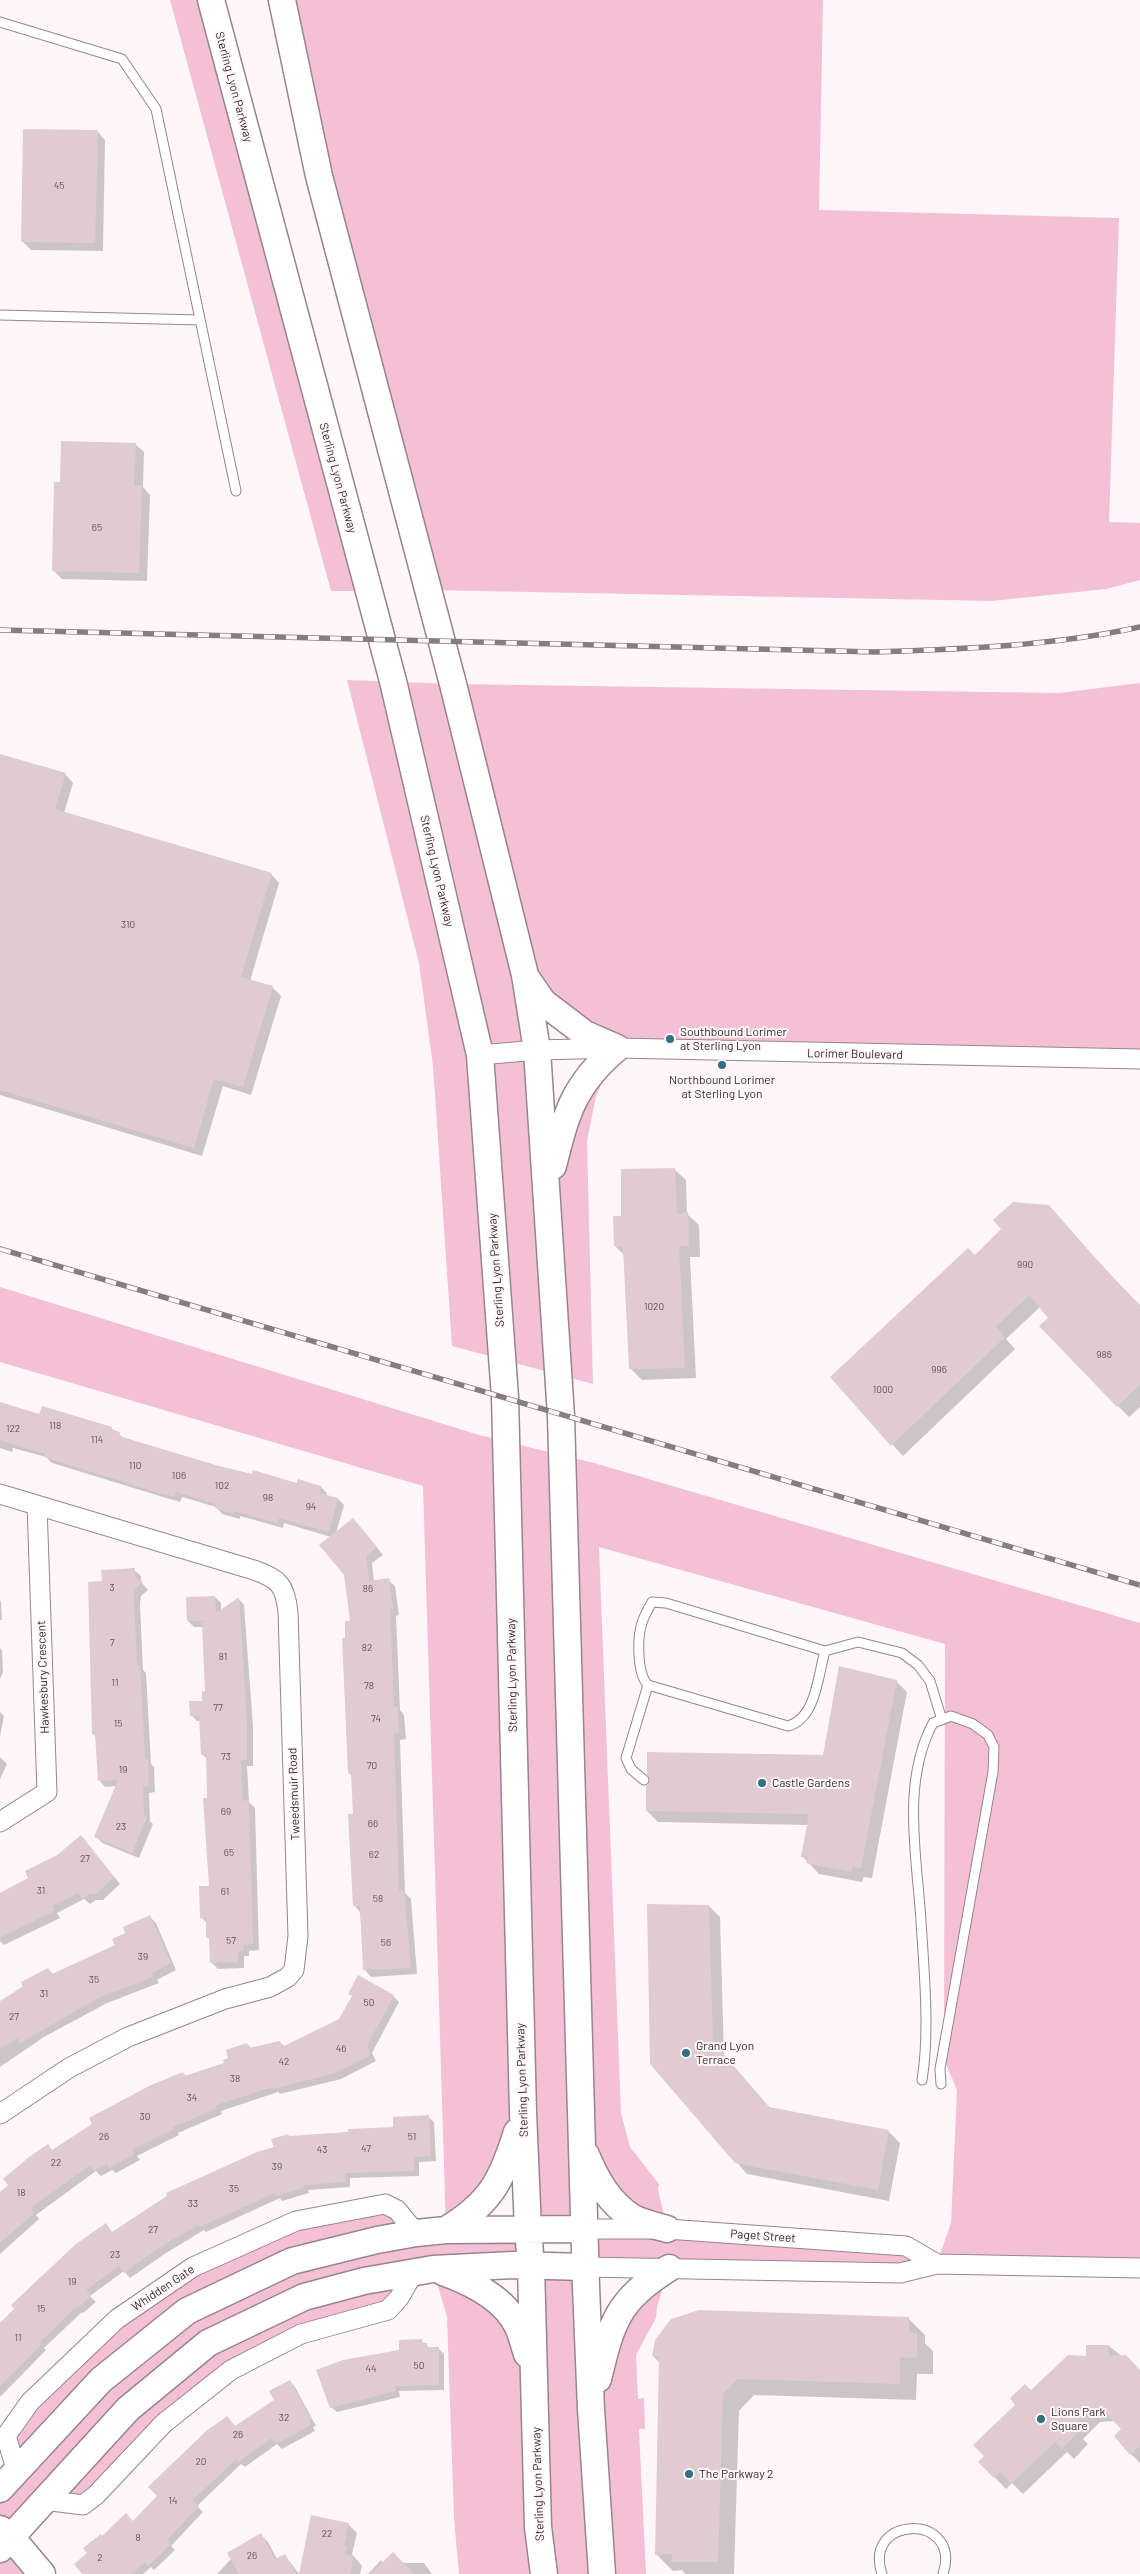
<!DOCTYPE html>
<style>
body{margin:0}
canvas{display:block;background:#fff6f9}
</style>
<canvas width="1140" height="2574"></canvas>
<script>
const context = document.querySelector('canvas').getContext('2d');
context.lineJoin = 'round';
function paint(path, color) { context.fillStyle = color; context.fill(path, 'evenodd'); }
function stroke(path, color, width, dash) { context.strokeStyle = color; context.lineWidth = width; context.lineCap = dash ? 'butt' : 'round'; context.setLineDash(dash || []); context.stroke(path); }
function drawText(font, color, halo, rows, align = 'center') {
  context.font = font + ' Barlow,sans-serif'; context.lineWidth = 4; context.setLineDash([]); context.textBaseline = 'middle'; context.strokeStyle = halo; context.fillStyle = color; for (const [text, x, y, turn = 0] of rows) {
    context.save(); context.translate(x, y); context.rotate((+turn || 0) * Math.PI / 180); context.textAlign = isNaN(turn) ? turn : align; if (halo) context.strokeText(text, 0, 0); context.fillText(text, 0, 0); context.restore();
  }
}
const green = new Path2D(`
 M170 0H211L368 591H331Z
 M282 0H823L819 210 1119 218 1109 522 1140 523V580L1106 589 992 601 428 590Z
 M347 680 453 684 1059 693 1140 683V1059L617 1048 596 1096 587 1141 593 1384 452 1346 433 1066 419 963ZM543 1002 595 1067 548 1186Z
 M0 1287 479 1435 594 1463 1140 1623V2268H669L657 2307 656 2318 636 2355 638 2399 644 2398 645 2429H639L646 2574H459L454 2518 447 2317 433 2269 399 2298 231 2370 96 2495 44 2500 11 2537 42 2574H0V2489L17 2472 6 2436 117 2319 296 2221 385 2204 406 2221 446 2230 423 1486 0 1362ZM599 1547 945 1644 944 2023 946 2064 957 2090 951 2223 937 2263 906 2246 667 2229 658 2189 659 2184 630 2147 621 2113ZM523 2114 528 2229 469 2217ZM599 2185 665 2229H584ZM528 2229H584L585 2267 532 2266ZM531 2266 517 2326 435 2269ZM585 2268H668L643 2284 591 2407Z`);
const shadow = new Path2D(`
 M97 131 105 140 103 251 31 250 23 242Z
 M135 444 144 452 143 487 150 495 147 581 62 579 53 570 62 483Z
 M0 755 65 774 73 783 64 813 271 874 279 883 250 981 272 987 281 996 251 1095 223 1086 202 1156 0 1095Z
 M674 1169 686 1180 687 1214 699 1225 700 1257H690L696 1378 642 1380 630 1368 624 1255 615 1246 623 1217Z
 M1048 1206 1140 1307V1407L1129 1417 1118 1406 1041 1326 1050 1318 1041 1306 1006 1339 1015 1349 903 1456 832 1377 975 1257Z
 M0 1403 40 1415 111 1428 125 1439 218 1467 297 1484 321 1487 327 1493 326 1496 338 1499 344 1505 336 1533 359 1526 383 1555 372 1563 374 1581 388 1580 395 1586 399 1615 396 1616 400 1710 404 1715 406 1739 400 1740 405 1893 411 1899 417 1974 371 1977 365 1970 360 1912 354 1905V1815L352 1776 349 1773 351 1622 345 1574 331 1537 284 1523 283 1528 240 1516V1519L222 1514 216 1507 182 1497 180 1502 163 1497 52 1463 46 1457 13 1448 12 1452 0 1448Z
 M134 1570 141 1576V1582L148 1590 141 1596 140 1604 143 1670 146 1673 151 1764 154 1767 155 1792 149 1793 150 1821 153 1824 139 1858 102 1843 96 1836 117 1786 105 1787 99 1780 97 1738 93 1734 103 1582Z
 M215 1597 221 1603V1611L239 1599 244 1605 253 1727V1766H247L249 1802 255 1808 259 1950 249 1951V1956H244V1968L218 1969 212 1963 207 1923 201 1917 210 1887 207 1759 202 1754 201 1721H197L191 1715 203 1702 206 1693 204 1627H194L188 1621Z
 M0 1600 1 1602 2 1620H0Z
 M0 1648 2 1651 3 1672 0 1679Z
 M896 1681 907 1692 872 1878 864 1877 862 1882 819 1874 802 1856 808 1825 658 1822 647 1811 824 1756Z
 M0 1712 4 1716 0 1736Z
 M0 1757 7 1764 0 1779Z
 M87 1843 120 1884 103 1900H96L90 1904 84 1899 57 1913 60 1918 4 1945 0 1941V1895Z
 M709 1906 720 1917 724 2055 770 2108 888 2131 900 2143 889 2201 747 2174 651 2064Z
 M150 1917 156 1923 176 1970 157 1980 159 1983 107 2003 44 2037 0 2067V2002L48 1969 54 1975 116 1945 127 1933Z
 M393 1996 399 2002 372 2053 376 2061 341 2079 280 2094 278 2092 221 2111 222 2114 178 2133 179 2135 137 2156 140 2160 116 2173 112 2170 101 2176 96 2171 36 2215 39 2219 0 2254V2193L53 2151 183 2073 186 2076 225 2063 247 2044 252 2049 280 2042 285 2047Z
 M428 2117 434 2122 436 2161 419 2162V2176L350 2178V2187L308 2190 309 2193 282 2201 280 2198 206 2232 204 2230 166 2253 130 2278 124 2271 90 2296 96 2302 83 2313 82 2312 44 2348 46 2350 0 2397V2325L106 2225 113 2233 275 2148 290 2137 394 2128Z
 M908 2318 925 2335V2343L933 2351V2374H917L916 2400 754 2395 739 2411 734 2574H685L682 2570 673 2571 656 2554 660 2363 653 2356Z
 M421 2341 431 2349 438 2348 444 2354V2390L399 2391 400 2397 337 2412 331 2407 401 2351Z
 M1109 2346 1140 2371V2463L1131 2454 1123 2429 1115 2421 1100 2422 1083 2439 1088 2444 1074 2459 1067 2452 1023 2494 1012 2483 1006 2489 980 2462 1031 2392 1087 2357Z
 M290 2381 295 2387 316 2426 313 2427 315 2431 282 2449 277 2444 245 2467 241 2464 197 2506 203 2512 171 2546 175 2550 154 2570 151 2567 143 2574H84L89 2553 103 2537 134 2522 227 2417 236 2427 276 2400Z
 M348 2524 357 2533 352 2554 362 2566 360 2574H305Z
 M261 2535 268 2542 277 2559 285 2555 299 2574H217L232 2558Z
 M381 2560 383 2563H424L432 2574H368Z`);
const building = new Path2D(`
 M23 129 98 130 95 243 21 242Z
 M61 441 136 443 134 486 142 485 139 573 52 571 54 482H60Z
 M0 754 66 773 55 809 272 873 241 977 273 986 243 1087 214 1079 194 1148 0 1090Z
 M675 1168 677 1214 688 1212 689 1246H679L685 1368 629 1369 623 1247 614 1246 613 1216H621V1169Z
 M1013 1202 1049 1205 1103 1267 1140 1305V1384L1117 1407 1039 1326 1048 1318 1029 1295 996 1327 1005 1337 891 1446 830 1377 968 1248 975 1255 1001 1229 993 1220Z
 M0 1402 39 1414 42 1406 112 1427 111 1429 120 1432 119 1436 219 1466 252 1474 253 1470 297 1483 298 1479 321 1486 319 1493 338 1498 329 1532 279 1518 277 1523 235 1511 234 1514 215 1508 216 1504 176 1492 174 1497 156 1492 44 1457 45 1454 0 1440Z
 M353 1518 377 1547 366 1556 369 1581 389 1578 393 1609H390L394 1707H398L399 1733H394L399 1891 404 1890 411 1968 363 1970 360 1906H353L348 1814H353L351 1773H348L342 1638H345V1621H350L344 1575 319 1545Z
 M135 1568V1577L143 1582 135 1589 134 1597 137 1666 140 1665 145 1759H148L149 1786 143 1787 144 1815 147 1817 132 1853 94 1837 118 1780 98 1781 95 1734H92L88 1582 102 1581 101 1570Z
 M215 1596 216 1613 239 1597 247 1720V1760H241L243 1801 249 1800 253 1944 243 1945 244 1951H238V1962L210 1963 209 1938H206V1917L200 1918 199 1886H209L203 1798H207L206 1755H201L199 1715 190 1716 189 1701H202V1692L205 1691 202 1623 205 1621H187L186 1597Z
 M839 1666 897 1680 861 1868 852 1867 851 1872 806 1863 808 1858 801 1857 809 1814 646 1811V1786L650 1781 647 1774V1752L823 1755Z
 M81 1835 114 1877 96 1894H89L83 1899 78 1893 52 1906 54 1911 0 1938V1893L28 1878 25 1871 57 1855Z
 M647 1904 709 1905 713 2042 769 2107 889 2130 878 2190 735 2163 650 2064Z
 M150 1915 171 1963 152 1973 153 1977 100 1997 20 2043 17 2038 0 2049V2001L23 1987 21 1982 48 1968 52 1974 115 1945 112 1939 125 1933 123 1927Z
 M358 1975 394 1995 367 2046 371 2055 335 2073 273 2089V2087L216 2105 217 2108 173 2127 174 2129 132 2150 135 2154 109 2168 107 2164 94 2171 90 2165 31 2208 34 2213 0 2243V2192L8 2185 3 2179 29 2157 48 2144 52 2150 92 2124 89 2118 151 2085 183 2072 185 2076 224 2063 223 2060 228 2058 226 2050 247 2043 249 2048 280 2041 282 2047 339 2019 352 1996 348 1994Z
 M429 2115 431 2156 414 2157V2171L345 2173V2182L303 2185 304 2188 276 2196 275 2193 199 2227 198 2225 160 2247 124 2273 119 2266 86 2290 91 2296 77 2309 76 2307 40 2342 42 2344 0 2386V2323L14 2309 11 2305 76 2244 106 2223 112 2232 167 2196 166 2193 257 2152 274 2147 271 2139 288 2134 289 2136 348 2132V2129L393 2127V2117Z
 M699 2310 909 2317V2332L917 2333V2358L900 2357V2384L737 2379 723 2394 718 2562H672V2554L655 2555 659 2357 652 2356 655 2340 671 2319Z
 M422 2339V2343H427V2347H439V2385L395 2386 396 2391 330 2408 316 2370 343 2360 399 2350V2340Z
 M1086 2345H1109V2356L1126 2355 1140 2370V2445L1130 2455 1114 2436 1121 2429 1103 2410 1088 2411 1073 2427 1078 2432 1062 2449 1055 2442 1011 2484 1000 2472 994 2478 978 2462 984 2456 973 2445 1015 2405 1010 2398 1025 2384 1031 2390 1068 2355 1086 2356Z
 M290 2380 312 2420 309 2421 311 2425 276 2444 272 2438 238 2462 236 2459 193 2500 199 2506 167 2540 171 2544 148 2566 145 2563 131 2574H82L74 2564 87 2553 83 2548 101 2534 102 2536 126 2513 133 2521 157 2496 148 2487 205 2432 227 2416 235 2426 274 2400 269 2391Z
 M311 2515 349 2523 344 2546H347L345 2554 354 2556 350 2574H299Z
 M261 2533 275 2559 285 2554 296 2574H239L227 2553Z
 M393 2552 414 2574H370Z`);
const lane = new Path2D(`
 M0 22 122 59 156 109 236 491
 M0 315 200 320
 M825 1651C818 1675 816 1719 788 1726L648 1685C637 1674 637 1638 642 1623 644 1616 648 1609 652 1602L666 1603 825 1651 858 1642 902 1653 918 1665 930 1681 942 1720
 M644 1780 631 1769 626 1758 648 1685
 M922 2080C930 2032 924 1970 921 1921 917 1856 901 1783 933 1723L951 1716 973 1724 988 1735 994 1747 993 1772 940 2069 941 2084
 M882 2574C862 2514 963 2513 943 2574`);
const street = new Path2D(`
 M480 1055 537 1050 617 1048 1140 1059
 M0 1494 254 1570C280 1579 285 1586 288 1612L298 1936 294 1970 288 1977 270 1987 225 1999 128 2037 69 2068 0 2114
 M0 1822 47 1792 37 1505
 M584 2229H667L906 2246 937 2264
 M585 2267 900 2273 937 2264 1140 2268
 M17 2472 6 2436 30 2402 117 2319 193 2267 296 2221 385 2204 397 2210 416 2233
 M44 2500 83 2505 96 2495 164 2423 231 2370 301 2334 388 2310 399 2298 414 2272`);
const secondary = new Path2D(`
 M211 0 393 681 480 1055 505 1397 523 2112 528 2229 531 2266 538 2527 544 2574
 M282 0 319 176 453 684 525 975 537 1050 561 1416 586 2286 591 2409 602 2574
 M527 979 543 1002 585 1034 617 1048C574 1084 566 1113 553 1166
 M586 2155C596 2179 609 2203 633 2218 643 2223 656 2226 667 2229
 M446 2230C491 2203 502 2180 517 2132
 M443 2272C471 2282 505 2298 518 2327 522 2336 524 2345 527 2354
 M598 2379C612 2321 617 2301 669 2268
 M0 2489 101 2380 187 2311 292 2261 377 2240 416 2233 446 2230 584 2229
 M0 2529 11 2537 42 2574
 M0 2549 128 2409 208 2343 304 2297 364 2281 433 2269 513 2265 585 2267`);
const rail = new Path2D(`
 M0 630 875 652C964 649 1053 646 1140 627
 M0 1249 1140 1585`);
const markers = [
 [670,1039,5,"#337086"],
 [722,1065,5,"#337086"],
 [762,1783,5,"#337086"],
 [686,2053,5,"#337086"],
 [1041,2419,5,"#337086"],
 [689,2474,5,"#337086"]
];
const numberNames = [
 ["45",59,186],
 ["65",97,528],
 ["310",128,925],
 ["990",1025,1265],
 ["1020",654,1307],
 ["986",1104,1355],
 ["996",939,1370],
 ["1000",883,1390],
 ["118",55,1426],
 ["122",13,1429],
 ["114",97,1440],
 ["110",135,1466],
 ["106",179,1476],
 ["102",222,1486],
 ["98",268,1498],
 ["94",311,1507],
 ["3",112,1588],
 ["86",368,1589],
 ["7",112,1643],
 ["82",367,1648],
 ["81",223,1657],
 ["11",115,1683],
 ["78",369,1686],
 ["77",218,1708],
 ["74",376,1719],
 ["15",118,1724],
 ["73",226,1757],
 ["70",372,1766],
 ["19",123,1770],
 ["69",226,1812],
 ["66",373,1824],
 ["23",121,1827],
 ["65",229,1853],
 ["62",374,1855],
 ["27",85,1859],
 ["31",41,1891],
 ["61",225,1892],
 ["58",378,1899],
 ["57",231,1941],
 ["56",386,1943],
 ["39",143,1957],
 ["35",94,1980],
 ["31",44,1994],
 ["50",369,2003],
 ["27",14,2017],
 ["46",341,2049],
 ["42",284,2062],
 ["38",235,2079],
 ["34",192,2098],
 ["30",145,2117],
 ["26",104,2137],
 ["51",412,2137],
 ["47",366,2149],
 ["43",322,2150],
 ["22",56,2163],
 ["39",277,2167],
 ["35",234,2189],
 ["18",21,2193],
 ["33",193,2204],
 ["27",153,2230],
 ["23",115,2255],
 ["19",72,2282],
 ["15",41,2309],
 ["11",18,2338],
 ["50",419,2366],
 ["44",371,2369],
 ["32",284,2418],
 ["26",238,2435],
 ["20",201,2462],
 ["14",173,2501],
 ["22",327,2534],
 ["8",138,2538],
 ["26",252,2556],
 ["2",100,2558]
];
const streetNames = [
 ["Sterling Lyon Parkway",234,87,75],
 ["Sterling Lyon Parkway",338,478,75],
 ["Sterling Lyon Parkway",437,871,77],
 ["Lorimer Boulevard",855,1054,1],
 ["Sterling Lyon Parkway",496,1270,-94],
 ["Sterling Lyon Parkway",512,1675,-91],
 ["Hawkesbury Crescent",43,1677,-92],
 ["Tweedsmuir Road",294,1794,-92],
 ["Sterling Lyon Parkway",522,2080,-92],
 ["Paget Street",763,2236,4],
 ["Whidden Gate",163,2288,-34],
 ["Sterling Lyon Parkway",538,2484,-92]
];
const poiNames = [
 ["Southbound Lorimer",680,1032],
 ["at Sterling Lyon",680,1046],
 ["Northbound Lorimer",722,1080,"center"],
 ["at Sterling Lyon",722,1094,"center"],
 ["Castle Gardens",772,1783],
 ["Grand Lyon",696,2046],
 ["Terrace",696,2060],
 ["Lions Park",1051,2412],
 ["Square",1051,2426],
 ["The Parkway 2",699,2474]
];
paint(green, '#f4c0d5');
paint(shadow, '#0003');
paint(building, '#e0cbd3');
stroke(lane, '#99858c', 11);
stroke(street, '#99858c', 21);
stroke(secondary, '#99858c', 29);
stroke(lane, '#fff', 9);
stroke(street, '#fff', 19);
stroke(secondary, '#fff', 26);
stroke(rail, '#867d80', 5.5);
stroke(rail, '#fff6f9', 4, [11]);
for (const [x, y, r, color] of markers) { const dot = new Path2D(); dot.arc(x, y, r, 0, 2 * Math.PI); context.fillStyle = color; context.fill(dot); stroke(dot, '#fff6f9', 2); }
drawText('10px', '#5f5458', null, numberNames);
drawText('12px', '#342c2f', '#fff6f9', streetNames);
drawText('12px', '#342c2f', '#fff6f9', poiNames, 'left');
</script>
